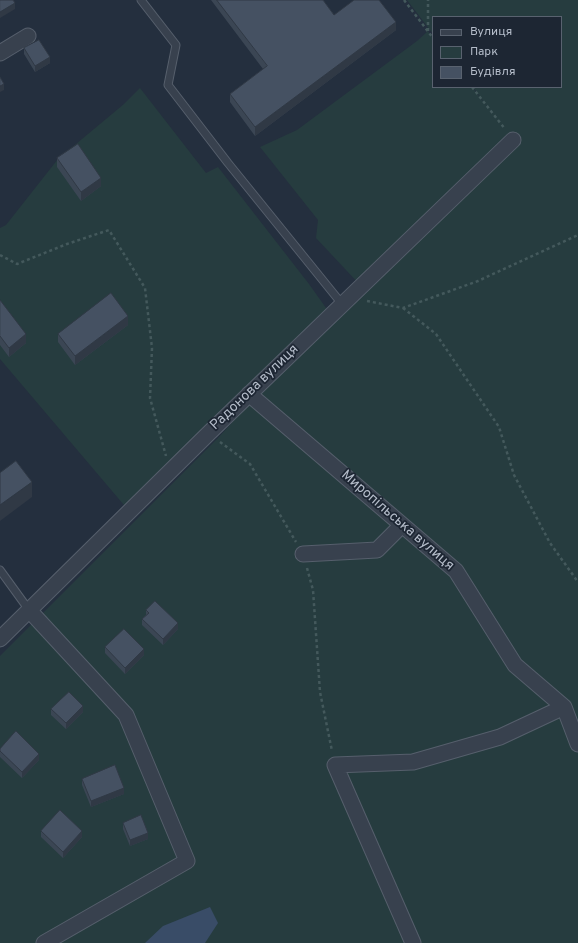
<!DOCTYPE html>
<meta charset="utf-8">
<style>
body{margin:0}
#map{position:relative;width:578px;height:943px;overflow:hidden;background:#242f3e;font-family:Overpass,sans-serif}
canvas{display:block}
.legend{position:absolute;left:432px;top:16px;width:130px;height:72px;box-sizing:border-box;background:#1d2633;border:1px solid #59626f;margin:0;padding:5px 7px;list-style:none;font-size:12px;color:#b4bcc9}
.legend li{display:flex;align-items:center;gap:8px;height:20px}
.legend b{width:20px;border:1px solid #59626f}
</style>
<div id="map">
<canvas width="578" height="943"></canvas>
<ul class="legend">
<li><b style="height:5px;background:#38414e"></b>Вулиця</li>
<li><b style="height:11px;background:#263c3f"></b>Парк</li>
<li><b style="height:11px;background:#455162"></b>Будівля</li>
</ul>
</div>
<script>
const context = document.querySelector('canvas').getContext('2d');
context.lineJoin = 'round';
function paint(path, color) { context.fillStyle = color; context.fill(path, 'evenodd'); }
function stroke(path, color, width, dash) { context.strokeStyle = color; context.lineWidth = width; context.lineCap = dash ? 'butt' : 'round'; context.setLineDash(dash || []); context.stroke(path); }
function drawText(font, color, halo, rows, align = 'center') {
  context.font = font + ' Overpass,sans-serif'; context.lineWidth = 3.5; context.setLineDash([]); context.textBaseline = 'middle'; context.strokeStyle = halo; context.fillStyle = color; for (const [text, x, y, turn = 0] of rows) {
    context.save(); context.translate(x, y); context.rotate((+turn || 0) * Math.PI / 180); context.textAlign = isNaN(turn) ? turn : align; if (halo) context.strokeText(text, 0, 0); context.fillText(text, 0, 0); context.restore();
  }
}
const green = new Path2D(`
 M407 0H578V943H0V656L217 439 324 322 129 511 0 359V228L6 225 58 159 124 104 140 88 206 173 218 167 309 284 331 315 361 286 316 238 318 220 260 147 297 130 417 41 428 31 433 38V87H472L489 109 473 87H561V17H433V34Z`);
const water = new Path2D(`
 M210 907 218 923 205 943H145L163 926Z`);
const path = new Path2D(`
 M404 0 433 38
 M428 31V0
 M472 87 505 129
 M0 255 17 264 67 244 109 230 145 288 152 348 150 398 166 456
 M367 301 403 308 478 281 578 235
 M403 308 436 334 499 427 514 475 550 543 578 582
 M220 442 250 464 296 542
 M307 568 313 590 320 692 332 751`);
const service = new Path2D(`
 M141 0 176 45 168 85 228 163 342 304
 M0 570 29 610`);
const minor = new Path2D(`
 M0 53 28 36
 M249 394 456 571 515 665 564 707 578 744
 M303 554 377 550 402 525
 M29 610 126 715 187 861 44 943
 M0 639 209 433 513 140
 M413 943 335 765 413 762 500 737 564 707`);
const wall = new Path2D(`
 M211 0H323L334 15 396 30 255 136 230 102V94L263 69Z
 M24 48 50 63 35 72 24 54Z
 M57 158 101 186 81 201 57 167Z
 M0 300 26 343 9 357 0 345Z
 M128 325 75 365 58 342V334Z
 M146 610 178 629 163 645 142 625V619L146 615Z
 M105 647 144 655 125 674 105 653Z
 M51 709 83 712 66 729 51 715Z
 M0 749 39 760 22 778 0 757Z
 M82 779 124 794 91 807 82 785Z
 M123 823 148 839 130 846 123 829Z
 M41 831 82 837 63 858 41 837Z`);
const shadedWall = new Path2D(`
 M15 3V9L0 18V12Z
 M396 22V30L255 136V127Z
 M50 57V63L35 72V66Z
 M4 84V90L0 92V86Z
 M101 178V186L81 201V192Z
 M128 316V325L75 365V356Z
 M26 334V343L9 357V348Z
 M32 482V497L0 521V505Z
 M178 623V629L163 645V639Z
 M144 649V655L125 674V668Z
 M83 706V712L66 729V723Z
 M39 754V760L22 778V772Z
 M124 788V794L91 807V801Z
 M82 831V837L63 858V852Z
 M148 833V839L130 846V840Z`);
const building = new Path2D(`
 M0 0H13L15 3 0 12Z
 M217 0H323L334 15 354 0H379L396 22 255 127 230 94 267 66Z
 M39 40 50 57 35 66 24 48Z
 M0 77 4 84 0 86Z
 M78 144 101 178 81 192 57 158Z
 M111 293 128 316 75 356 58 334Z
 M0 300 26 334 9 348 0 336Z
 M16 461 32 482 0 505V473Z
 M155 601 178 623 163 639 142 619 149 613 146 610Z
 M124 629 144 649 125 668 105 647Z
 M69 692 83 706 66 723 51 709Z
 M16 731 39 754 22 772 0 751V749Z
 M115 765 124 788 91 801 82 779Z
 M60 810 82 831 63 852 41 831Z
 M141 815 148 833 130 840 123 823Z`);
const streetNames = [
 ["Радонова вулиця",255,388,-44],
 ["Миропільська вулиця",397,521,41]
];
paint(green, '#263c3f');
paint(water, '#394c67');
stroke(service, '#565f6c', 9);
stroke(minor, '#565f6c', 17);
stroke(path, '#44595c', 2.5, [3, 3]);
stroke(service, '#38414e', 7);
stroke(minor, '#38414e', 15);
paint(wall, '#3b4654');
paint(shadedWall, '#303945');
paint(building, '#455162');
stroke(building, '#303945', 1);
drawText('14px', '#b4bcc9', '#1d2633', streetNames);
</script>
